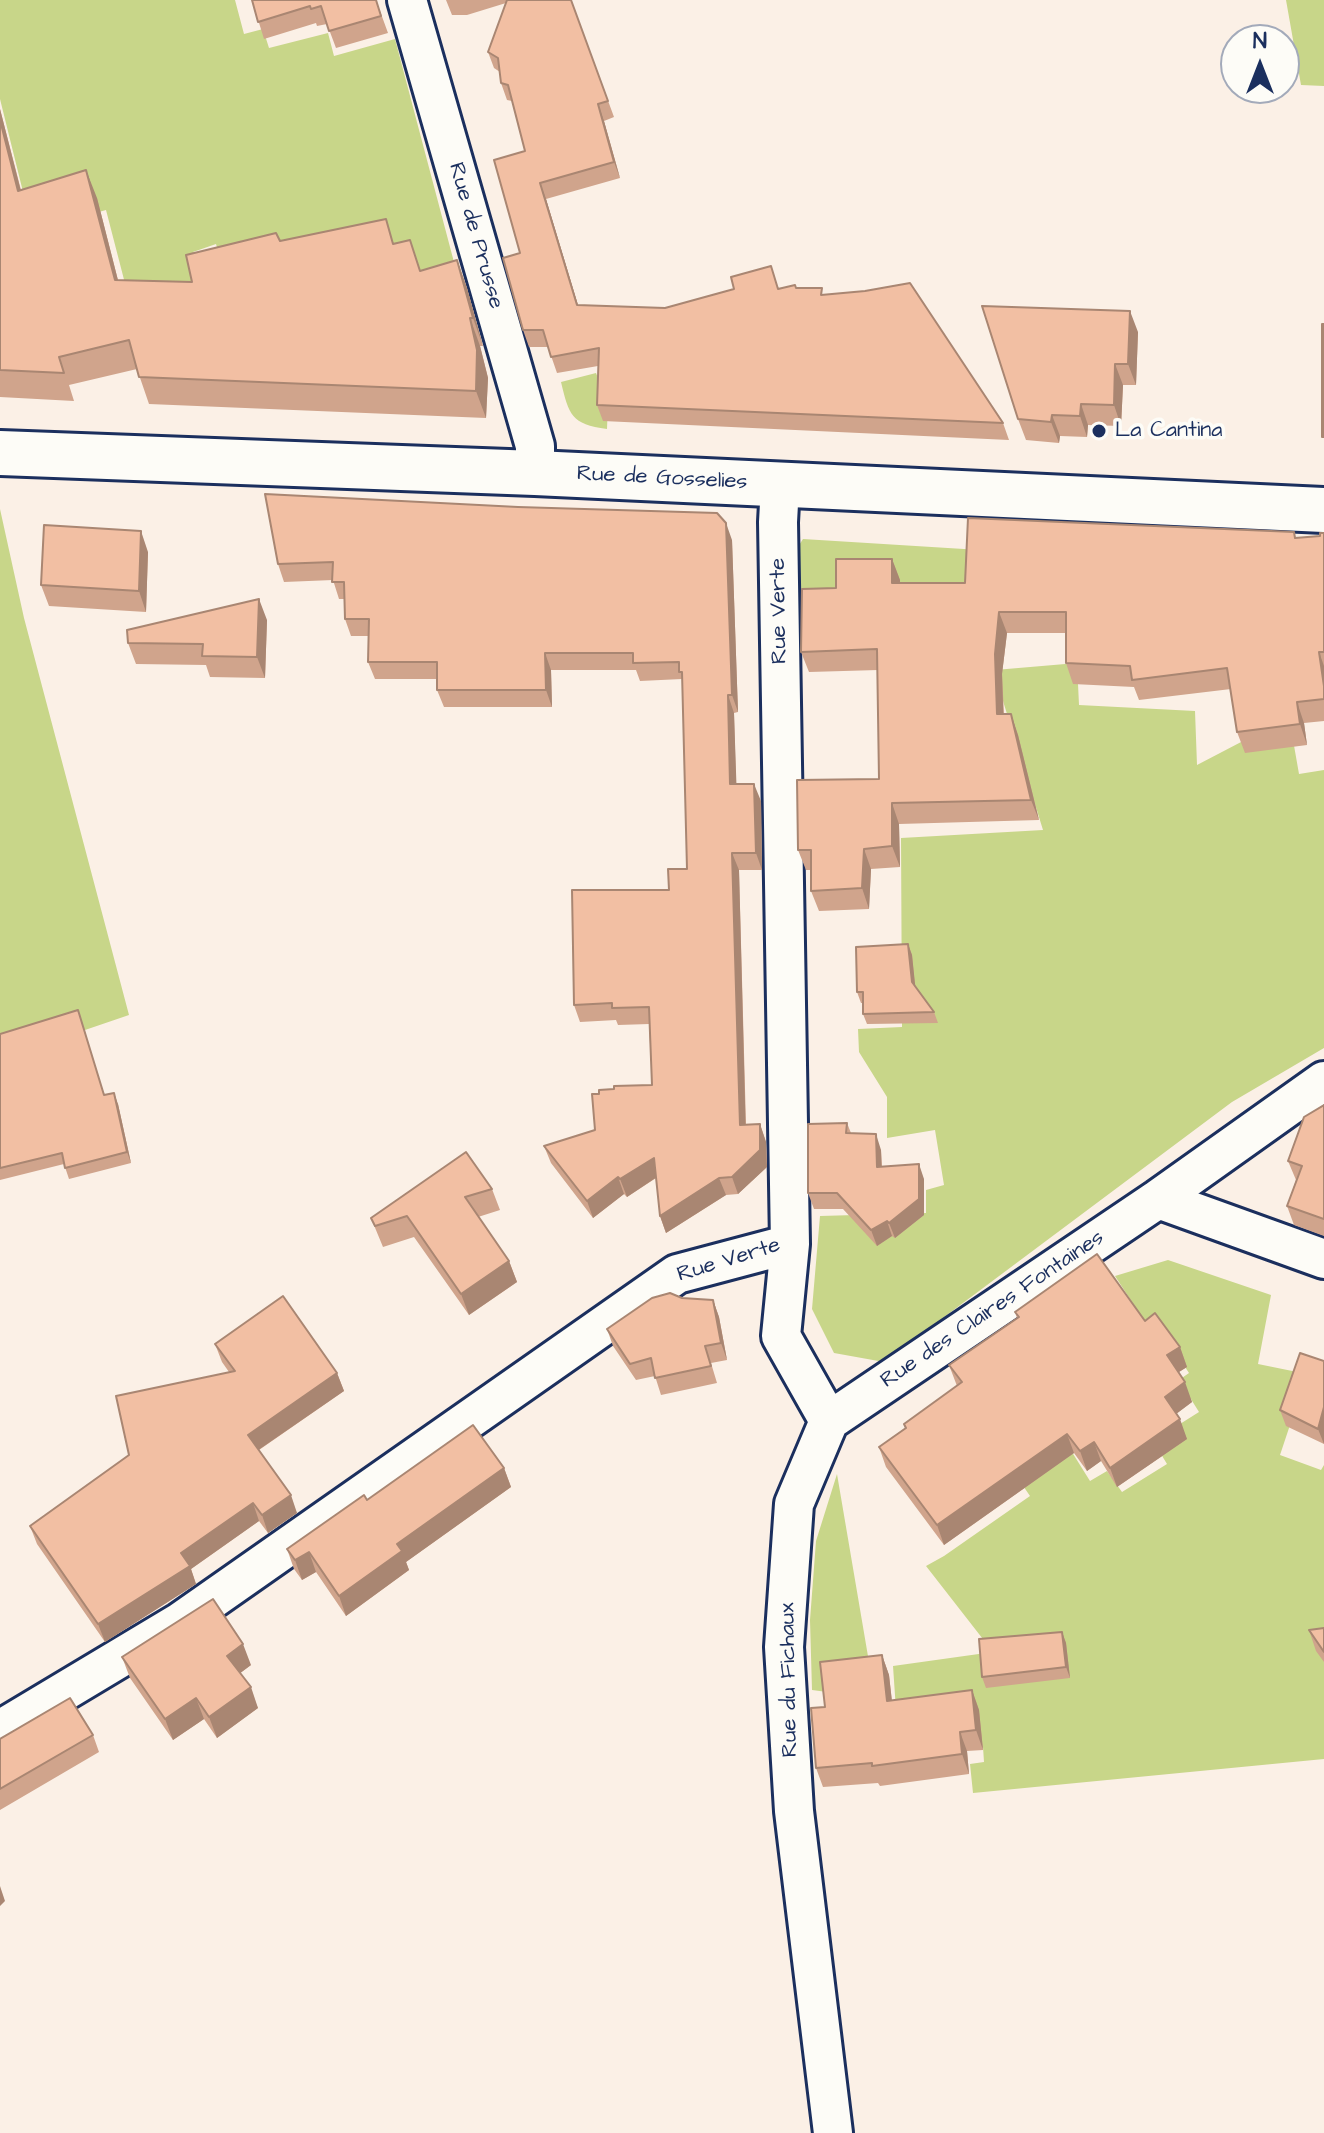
<!DOCTYPE html>
<style>
body{margin:0}
#map{position:relative;width:1324px;height:2133px;overflow:hidden;background:#fbf0e6;font-family:"Architects Daughter",sans-serif}
canvas{display:block}
.north{position:absolute;left:1220px;top:24px;width:80px;height:80px;box-sizing:border-box;background:#fdfcf7;border:2px solid #a3aaba;border-radius:50%;rotate:0deg;font-size:22px;font-weight:700;line-height:32px;text-align:center;color:#1b2f5e}
.north::after{content:'';display:block;margin:auto;width:28px;height:36px;background:#1b2f5e;clip-path:polygon(50% 0,100% 100%,50% 72%,0 100%)}
</style>
<div id="map">
<canvas width="1324" height="2133"></canvas>
<div class="north">N</div>
</div>
<script>
const context = document.querySelector('canvas').getContext('2d');
context.lineJoin = 'round';
function paint(path, color) { context.fillStyle = color; context.fill(path, 'evenodd'); }
function stroke(path, color, width, dash) { context.strokeStyle = color; context.lineWidth = width; context.lineCap = dash ? 'butt' : 'round'; context.setLineDash(dash || []); context.stroke(path); }
function drawText(font, color, halo, rows, align = 'center') {
  context.font = font + ' "Architects Daughter",sans-serif'; context.lineWidth = 7; context.setLineDash([]); context.textBaseline = 'middle'; context.strokeStyle = halo; context.fillStyle = color; for (const [text, x, y, turn = 0] of rows) {
    context.save(); context.translate(x, y); context.rotate((+turn || 0) * Math.PI / 180); context.textAlign = isNaN(turn) ? turn : align; if (halo) context.strokeText(text, 0, 0); context.fillText(text, 0, 0); context.restore();
  }
}
const green = new Path2D(`
 M0 0H235L244 34 263 29 269 48 328 33 334 56 395 39 464 300 231 293 216 244 193 252 209 293 143 353 106 210 77 218 28 212 0 99Z
 M1286 0H1324V86L1301 85Z
 M596 373 608 403 607 429C571 424 569 415 561 382Z
 M0 509 24 618 129 1015 0 1059Z
 M803 539 980 550 995 670 1077 663 1079 705 1195 711 1197 765 1289 717 1299 774 1324 770V1048L1232 1102 884 1362 834 1353 812 1309 820 1216 926 1213V1190L944 1185 935 1130 887 1138V1097L859 1052 858 1029 902 1027 901 838 1043 830 1003 701 886 703V613L797 615 794 553Z
 M1168 1260 1271 1295 1258 1364 1307 1374 1280 1455 1321 1470 1324 1465V1759L973 1793 970 1764 984 1762 983 1747 969 1748 896 1710 893 1666 993 1652 926 1566 944 1556 1030 1496 1015 1474 1060 1433 1090 1481 1107 1471 1122 1492 1167 1464 1153 1441 1199 1412 1179 1380 1189 1373 1168 1341 1160 1345 1115 1276Z
 M837 1474 870 1668 827 1692 812 1690 810 1620 816 1541Z`);
const minor = new Path2D(`
 M407 0 535 446V473
 M780 485 778 522 790 1244 781 1336 829 1421 794 1504 784 1647 794 1811 833 2133
 M1158 1199 1324 1259
 M829 1421 1158 1199 1324 1081
 M0 1730 180 1622 677 1274 790 1244`);
const secondary = new Path2D(`
 M0 453 535 473 1324 510`);
const wall = new Path2D(`
 M252 0H376L388 33 336 48 327 24 317 26 316 23 264 39Z
 M446 0H571L614 117 604 121 620 178 546 199 578 305 665 308 779 288H796L824 295 1003 423 1009 440 603 421 597 405 598 366 557 373 548 347H529L523 330 520 253 525 151 512 101 507 100 501 83 500 72 494 68 488 52 506 3 467 15H452Z
 M0 109 21 190 97 198 118 280 192 282 280 241 395 244 421 271 457 260 467 288 483 346H480L488 378 486 418 149 404 137 369 69 385 74 401 0 397Z
 M1138 332 1136 385H1123L1121 426 1088 425 1087 437 1060 436 1059 443 1026 440 1018 419Z
 M1324 533V721L1304 723 1307 745 1245 753 1237 732 1231 689 1139 700 1134 687 1073 684 1066 663V633H1007L1002 674 1004 714H1011L1018 735 1039 820 899 824 900 867 871 869 869 909 819 911 811 891V870H806L798 850 879 779 878 670 809 672 801 652 836 588 892 559 900 580V583H965L1296 538 1320 536Z
 M732 540 738 712 734 713 736 784 761 801 762 870H739L746 1125 760 1124 766 1142 767 1167 738 1194 726 1195 666 1233 660 1216 656 1178 627 1197 624 1194 593 1218 551 1163 544 1146 595 1130 652 1085 649 1024 618 1025 616 1020 580 1022 574 1005 687 869 682 679 640 681 636 670H551L552 707H444L437 690V679H375L368 662 369 636H351L345 619V599H339L333 580 284 582 278 564Z
 M148 552 146 612 49 606 41 585Z
 M267 620 265 678 210 677 206 665 136 664 128 643Z
 M908 944 912 955 915 987 934 1012 938 1023 867 1024 863 1014V1003H861L857 992Z
 M0 1034 105 1095 118 1104 131 1163 69 1179 64 1164 0 1180Z
 M1324 1105V1236L1294 1225 1287 1206 1296 1180 1288 1161Z
 M847 1123 851 1133 881 1150 882 1166 924 1179V1215L895 1238 892 1236 877 1246 843 1209H814L808 1193Z
 M492 1189 500 1210 478 1217 509 1261 517 1282 469 1315 414 1237 383 1247 371 1218Z
 M682 1298 713 1300 719 1317 727 1360 711 1363 717 1383 661 1395 655 1376 636 1380 613 1346 607 1329Z
 M1015 1312 1145 1321 1180 1347 1187 1367 1179 1372 1192 1402 1176 1414 1187 1439 1117 1487 1101 1461 1087 1471 1074 1453 944 1545 886 1467 879 1447 905 1428 904 1424 957 1386 949 1365 1017 1318Z
 M215 1344 337 1373 344 1391 259 1450 297 1513 268 1533 259 1521 191 1569 196 1584 105 1642 37 1544 30 1526 129 1455 229 1372 222 1362Z
 M1324 1361V1444L1286 1426 1280 1410Z
 M504 1468 511 1487 406 1562 409 1570 346 1616 316 1572 302 1580 294 1569 287 1549 367 1500Z
 M1324 1628V1662L1316 1651 1309 1630Z
 M1062 1632 1066 1643 1070 1678 986 1688 982 1677Z
 M882 1655 889 1675 892 1701 972 1690 979 1710 983 1750 967 1751 969 1774 880 1786 878 1783 823 1787 816 1768 825 1707Z
 M122 1657 251 1665 240 1673 258 1708 217 1738 204 1719 173 1740 130 1678Z
 M93 1735 99 1752 0 1810V1739Z`);
const shadedWall = new Path2D(`
 M598 104 604 121 620 178 614 162Z
 M0 109 28 219 18 191 0 120Z
 M86 170 97 198 125 308 115 280Z
 M540 183 546 199 583 322 577 305Z
 M457 260 467 288 483 346 473 318Z
 M1130 311 1138 332 1136 385 1128 364Z
 M470 318 480 346 488 378 486 418 476 391Z
 M1115 364 1123 385 1121 426 1114 405Z
 M1081 404 1088 425 1087 437 1080 416Z
 M1052 415 1060 436 1059 443 1051 422Z
 M726 523 732 540 738 712 732 695Z
 M141 531 148 552 146 612 139 591Z
 M892 559 900 580V604L892 583Z
 M259 599 267 620 265 678 257 657Z
 M999 612 1007 633 1002 674 1004 735 997 714 995 654Z
 M1319 652 1324 666V686Z
 M545 653 551 670 552 707 546 690Z
 M728 695 734 713 737 801 730 784Z
 M1297 702 1304 723 1307 745 1300 724Z
 M1011 714 1018 735 1039 820 1031 800Z
 M754 784 761 801 762 870 756 853Z
 M892 803 899 824 900 867 892 846Z
 M864 849 871 869 869 909 862 888Z
 M732 853 739 870 746 1142 740 1125Z
 M908 944 912 955 916 993 912 982Z
 M114 1093 118 1104 131 1163 127 1152Z
 M760 1124 766 1142 767 1167 738 1194 732 1177Z
 M876 1134 881 1150 882 1182 877 1167Z
 M654 1158 660 1175 627 1197 620 1179Z
 M919 1164 924 1179V1215L895 1238 889 1223Z
 M618 1177 624 1194 593 1218 587 1201Z
 M719 1178 726 1195 666 1233 660 1216Z
 M887 1221 892 1236 877 1246 871 1230Z
 M509 1261 517 1282 469 1315 461 1294Z
 M713 1300 719 1317 727 1360 721 1343Z
 M1180 1347 1187 1367 1174 1375 1167 1355Z
 M337 1373 344 1391 254 1453 248 1435Z
 M1185 1382 1192 1402 1172 1417 1165 1397Z
 M1324 1407V1444L1318 1429Z
 M1180 1419 1187 1439 1117 1487 1110 1468Z
 M1067 1434 1074 1453 944 1545 937 1525Z
 M1094 1442 1101 1461 1087 1471 1080 1451Z
 M504 1468 511 1487 406 1562 409 1570 346 1616 339 1596 397 1544Z
 M291 1495 297 1513 268 1533 262 1515Z
 M253 1503 259 1521 191 1569 196 1584 105 1642 98 1624 181 1553Z
 M309 1552 316 1572 302 1580 295 1560Z
 M1062 1632 1066 1643 1070 1678 1066 1667Z
 M243 1644 251 1665 235 1677 227 1656Z
 M882 1655 889 1675 894 1721 887 1701Z
 M251 1687 258 1708 217 1738 209 1717Z
 M972 1690 979 1710 983 1750 976 1730Z
 M196 1698 204 1719 173 1740 165 1719Z
 M960 1732 967 1751 969 1774 962 1754Z
 M0 1886 5 1901 0 1906Z`);
const building = new Path2D(`
 M252 0H376L381 16 329 31 321 6 311 9 310 6 258 22Z
 M507 0H571L608 101 598 104 614 162 540 183 577 305 665 308 734 289 731 277 771 266 778 289 795 285 796 288H822L821 295 865 291 910 283 1003 423 597 405 599 348 551 357 543 330H523L503 258 520 253 494 160 525 151 508 85 501 83 498 58 488 52Z
 M0 120 18 191 86 170 115 280 192 282 186 255 276 233 280 241 386 219 393 244 410 240 420 271 457 260 473 318H470L477 350 476 391 139 377 129 340 59 357 64 373 0 370Z
 M982 306 1130 311 1128 364H1115L1114 405 1081 404 1080 416 1052 415 1051 422 1018 419Z
 M1322 324H1324V437H1322Z
 M265 494 518 507 717 513 726 523 732 695H728L730 784H754L756 853H732L740 1125 760 1124V1150L732 1177 719 1178 660 1216 654 1158 620 1179 618 1177 587 1201 544 1146 595 1130 592 1094H599V1090L614 1089V1086L652 1085 649 1007 612 1008V1003L574 1005 572 890H669L668 869H687L682 672H679V662L633 663V653H545L546 690H437V662H368L369 619H345L344 582H332L333 562 278 564Z
 M968 518 1294 532 1295 538 1320 536V533H1324V652H1319L1324 686V699L1297 702 1300 724 1237 732 1227 668 1132 680 1130 666 1066 663V612H999L995 654 997 714H1011L1031 800 892 803V846L864 849 862 888 811 891V850H798L797 780 879 779 877 649 801 652 802 589 836 588V559H892V583H965Z
 M44 525 141 531 139 591 41 585Z
 M259 599 257 657 202 656 203 644 128 643 127 630Z
 M908 944 912 982 934 1012 863 1014V992H857L856 947Z
 M78 1010 104 1095 114 1093 127 1152 65 1168 62 1153 0 1168V1034Z
 M1324 1105V1219L1287 1206 1302 1166 1288 1161 1304 1117Z
 M847 1123 846 1133 876 1134 877 1167 919 1164V1199L889 1223 887 1221 871 1230 837 1193H808V1124Z
 M466 1152 492 1189 465 1197 509 1261 461 1294 407 1216 375 1226 371 1218Z
 M1097 1254 1145 1321 1155 1313 1180 1347 1167 1355 1185 1382 1165 1397 1180 1419 1110 1468 1094 1442 1080 1451 1067 1434 937 1525 879 1447 906 1428 904 1424 962 1382 949 1365 1019 1317 1015 1312Z
 M670 1293 682 1298 713 1300 721 1343 705 1346 711 1366 655 1378 651 1358 630 1364 607 1329 652 1298Z
 M283 1296 337 1373 248 1435 291 1495 262 1515 253 1503 181 1553 190 1566 98 1624 30 1526 129 1455 116 1396 235 1371 215 1344Z
 M1300 1353 1324 1361V1407L1318 1429 1280 1410Z
 M473 1425 504 1468 397 1544 402 1551 339 1596 309 1552 295 1560 287 1549 364 1495 367 1500Z
 M213 1599 243 1644 227 1656 251 1687 209 1717 196 1698 165 1719 122 1657Z
 M1324 1628V1652L1309 1630Z
 M1062 1632 1066 1667 982 1677 979 1639Z
 M882 1655 887 1701 972 1690 976 1730 960 1732 962 1754 872 1766V1763L816 1768 811 1708 825 1707 820 1662Z
 M70 1698 93 1735 0 1789V1739Z`);
const markers = [
 [1099,431,8,"#1b2f5e"]
];
const streetNames = [
 ["Rue de Prusse",475,236,74],
 ["Rue de Gosselies",662,479,3],
 ["Rue Verte",780,611,-91],
 ["Rue Verte",729,1261,-17],
 ["Rue des Claires Fontaines",993,1310,-34],
 ["Rue du Fichaux",790,1680,-91]
];
const poiNames = [
 ["La Cantina",1115,431]
];
paint(green, '#c8d689');
stroke(minor, '#1b2f5e', 44);
stroke(secondary, '#1b2f5e', 50);
stroke(minor, '#fdfcf7', 38);
stroke(secondary, '#fdfcf7', 44);
paint(wall, '#d0a48c');
paint(shadedWall, '#a98672');
paint(building, '#f2bfa3');
stroke(building, '#a98672', 2);
for (const [x, y, r, color] of markers) { const dot = new Path2D(); dot.arc(x, y, r, 0, 2 * Math.PI); context.fillStyle = color; context.fill(dot); stroke(dot, '#fdfcf7', 3); }
drawText('22px', '#1b2f5e', '#fdfcf7', streetNames);
drawText('22px', '#1b2f5e', '#fdfcf7', poiNames, 'left');
</script>
